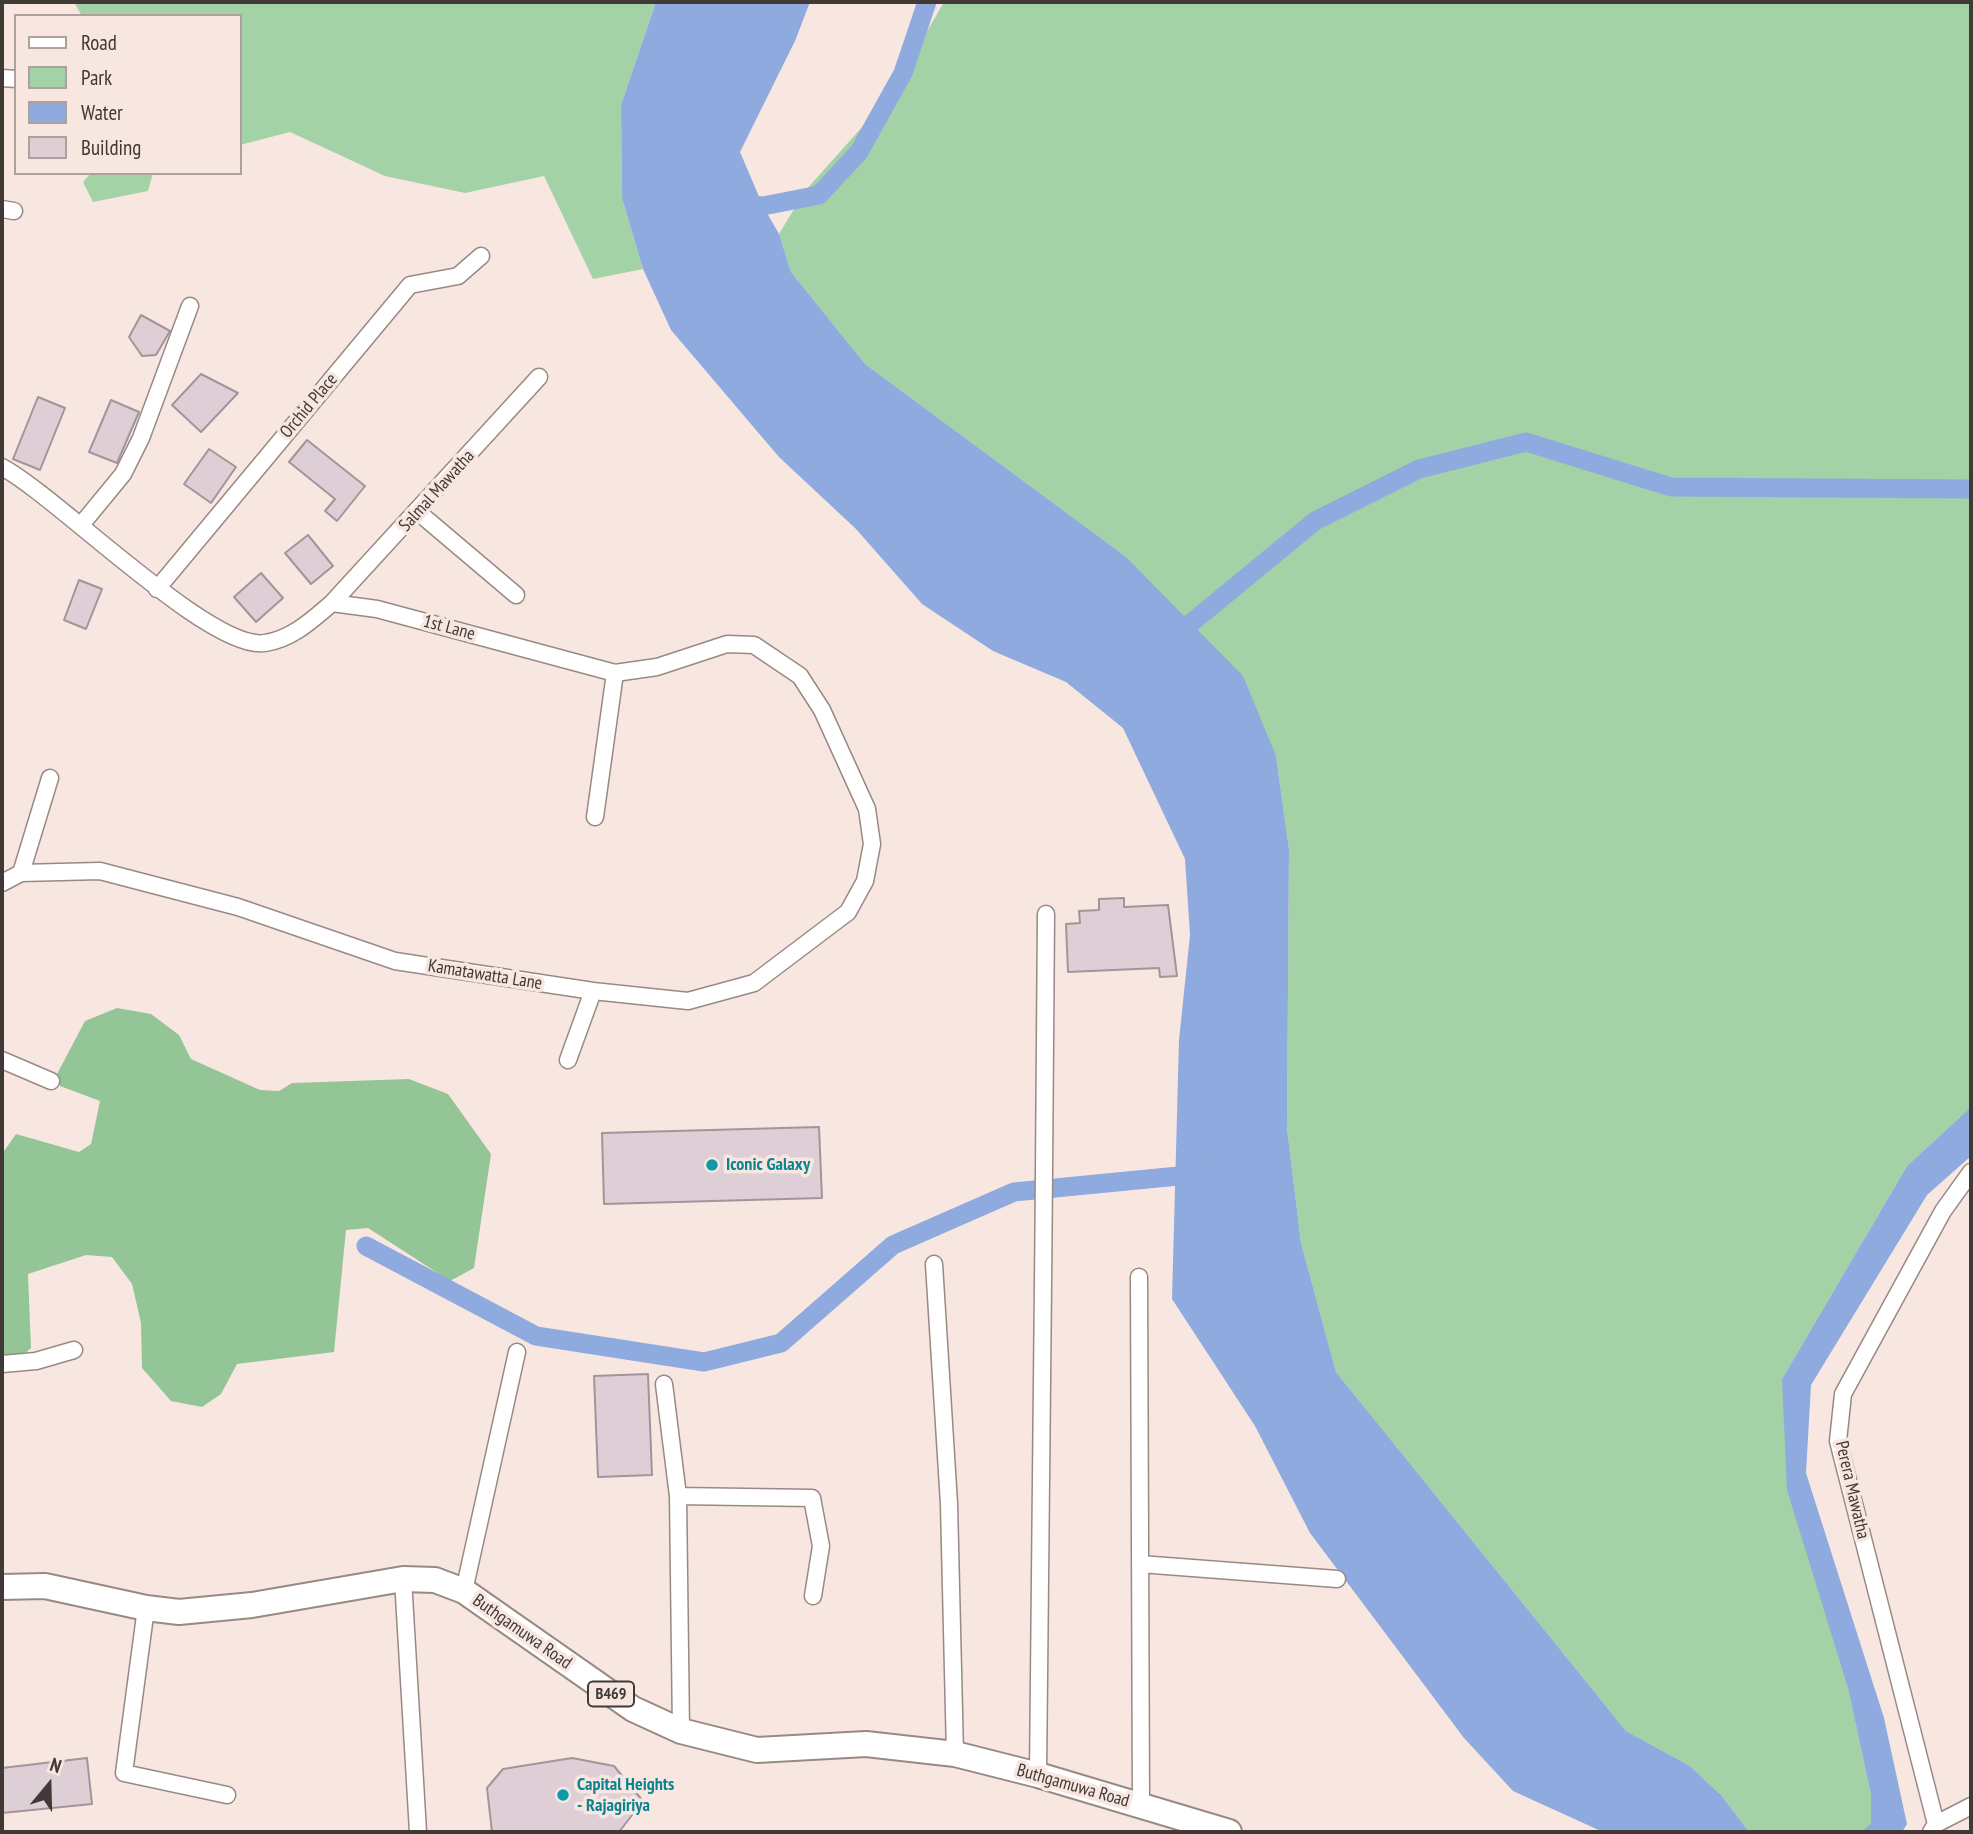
<!DOCTYPE html>
<style>
body{margin:0}
#map{position:relative;width:1973px;height:1834px;overflow:hidden;background:#f8e7e0;font-family:"PT Sans Narrow",sans-serif}
canvas{display:block}
.frame{position:absolute;inset:0;border:4px solid #403936;pointer-events:none}
.legend{position:absolute;left:14px;top:14px;width:228px;height:161px;box-sizing:border-box;background:#f8e7e0;border:2px solid #aea19c;margin:0;padding:9px 12px;list-style:none;font-size:21px;color:#403936}
.legend li{display:flex;align-items:center;gap:14px;height:35px}
.legend b{width:35px;border:2px solid #aea19c}
.north{position:absolute;left:14px;top:1750px;width:70px;height:70px;-webkit-text-stroke:5px #f8e7e0;paint-order:stroke;rotate:19deg;font-size:19px;font-weight:700;line-height:28px;text-align:center;color:#403936}
.north::after{content:'';display:block;margin:auto;width:24px;height:32px;background:#403936;clip-path:polygon(50% 0,100% 100%,50% 72%,0 100%)}
</style>
<div id="map">
<canvas width="1973" height="1834"></canvas>
<div class="frame"></div>
<ul class="legend">
<li><b style="height:9px;background:#fff"></b>Road</li>
<li><b style="height:19px;background:#a2d2a5"></b>Park</li>
<li><b style="height:19px;background:#8faade"></b>Water</li>
<li><b style="height:19px;background:#deced6"></b>Building</li>
</ul>
<div class="north">N</div>
</div>
<script>
const context = document.querySelector('canvas').getContext('2d');
context.lineJoin = 'round';
function paint(path, color) { context.fillStyle = color; context.fill(path, 'evenodd'); }
function stroke(path, color, width, dash) { context.strokeStyle = color; context.lineWidth = width; context.lineCap = dash ? 'butt' : 'round'; context.setLineDash(dash || []); context.stroke(path); }
function drawText(font, color, halo, rows, align = 'center') {
  context.font = font + ' "PT Sans Narrow",sans-serif'; context.lineWidth = 7; context.setLineDash([]); context.textBaseline = 'middle'; context.strokeStyle = halo; context.fillStyle = color; for (const [text, x, y, turn = 0] of rows) {
    context.save(); context.translate(x, y); context.rotate((+turn || 0) * Math.PI / 180); context.textAlign = isNaN(turn) ? turn : align; if (halo) context.strokeText(text, 0, 0); context.fillText(text, 0, 0); context.restore();
  }
}
const green = new Path2D(`
 M74 2H656L621 105 622 198 643 269 593 279 544 176 465 193 385 176 290 132 240 145V16H82Z
 M944 2H1971V1107L1907 1166 1782 1379 1871 1795V1823L1861 1832H1749L1722 1796 1690 1766 1626 1731 1336 1372 1301 1243 1287 1128 1289 849 1276 756 1125 556 865 364 791 272 779 234 805 191 889 97Z
 M91 173H153L148 191 93 202 83 182Z`);
const forest = new Path2D(`
 M117 1008 151 1014 179 1035 191 1059 260 1090 279 1091 292 1083 409 1079 448 1094 491 1154 474 1268 450 1281 368 1228 346 1230 334 1352 237 1364 221 1394 202 1407 171 1401 142 1368 141 1323 132 1284 112 1257 86 1255 28 1274 31 1348 8 1368 2 1367V1154L16 1134 79 1152 91 1144 100 1101 60 1086 56 1076 85 1021Z`);
const water = new Path2D(`
 M656 2H810L795 41 740 152 763 206 779 234 791 272 865 364 1125 556 1243 676 1276 756 1289 849 1287 1128 1301 1243 1336 1372 1626 1731 1690 1766 1722 1796 1749 1832H1603L1513 1791 1464 1738 1310 1533 1255 1426 1172 1299 1179 1040 1190 935 1185 859 1123 728 1066 682 993 651 922 604 856 529 779 457 671 330 643 269 622 198 621 105Z
 M1971 1107V1156L1927 1195 1811 1385 1806 1473 1884 1718 1907 1824 1902 1832H1861L1871 1823V1795L1848 1688 1787 1490 1782 1379 1907 1166Z`);
const canal = new Path2D(`
 M739 204 763 206 819 195 859 152 903 73 927 2
 M1191 623 1315 521 1419 469 1526 442 1671 487 1971 489
 M366 1246 536 1336 704 1362 781 1343 893 1245 1014 1192 1199 1174`);
const building = new Path2D(`
 M141 315 170 331 156 355 142 356 129 337Z
 M201 374 238 393 201 432 172 405Z
 M38 397 65 408 40 470 13 459Z
 M111 400 139 412 117 463 89 452Z
 M307 440 365 486 337 521 325 511 335 499 289 462Z
 M209 449 236 467 211 503 184 484Z
 M308 535 333 566 311 584 285 553Z
 M261 573 283 598 256 622 234 597Z
 M79 580 102 589 86 629 64 620Z
 M1124 898V907L1168 905 1177 976 1160 977 1159 968 1068 972 1066 924 1080 923 1079 911 1099 910V899Z
 M819 1127 822 1198 604 1204 602 1133Z
 M648 1374 652 1475 598 1477 594 1376Z
 M87 1758 92 1804 2 1813V1768Z
 M572 1758 614 1766 643 1801 619 1832H492L487 1788 503 1769Z`);
const minor = new Path2D(`
 M2 78 16 79
 M2 209 14 211
 M2 467C58 497 211 652 265 643 292 639 312 620 332 603L377 609 615 673 657 667 727 644 754 645 800 676 822 710 867 809 872 844 865 881 848 912 754 983 688 1001 593 991 395 961 238 907 100 871 21 873 2 883
 M418 512 516 595
 M81 525 123 474 141 438 190 306
 M157 589 410 285 458 276 481 256
 M332 603 539 377
 M595 817 615 673
 M21 873 50 778
 M2 1060 51 1081
 M568 1060 593 991
 M934 1264 949 1504 955 1754
 M1139 1277 1141 1805
 M2 1364 36 1361 74 1350
 M664 1384 678 1496 681 1731
 M678 1496 812 1498 821 1546 813 1596
 M1140 1564 1337 1579
 M403 1579 418 1832
 M464 1591 517 1352
 M146 1608 124 1773 227 1795
 M1038 1775C1043 1488 1043 1201 1046 914
 M1936 1824 1971 1806
 M1931 1832 1936 1824 1838 1441 1843 1394 1943 1211 1971 1172`);
const primary = new Path2D(`
 M2 1587 45 1586 146 1608 179 1612 252 1605 403 1579 435 1580 464 1591 633 1709 681 1731 757 1750 866 1744 955 1754 1038 1775 1229 1832`);
const markers = [
 [712,1165,7,"#0f9aa8"],
 [563,1795,7,"#0f9aa8"]
];
const shields = [
 [611,1694,46]
];
const shieldNames = [
 ["B469",611,1694]
];
const streetNames = [
 ["Orchid Place",309,406,-50],
 ["Salmal Mawatha",437,491,-48],
 ["1st Lane",449,628,15],
 ["Kamatawatta Lane",485,975,9],
 ["Perera Mawatha",1852,1490,77],
 ["Buthgamuwa Road",522,1632,35],
 ["Buthgamuwa Road",1073,1786,16]
];
const cultureNames = [
 ["Iconic Galaxy",726,1165],
 ["Capital Heights",577,1785],
 ["- Rajagiriya",577,1806]
];
paint(green, '#a2d2a5');
paint(forest, '#94c597');
paint(water, '#8faade');
stroke(canal, '#8faade', 19);
paint(building, '#deced6');
stroke(building, '#a3949c', 2);
stroke(minor, '#998983', 19);
stroke(primary, '#998983', 28);
stroke(minor, '#fff', 16);
stroke(primary, '#fff', 24);
for (const [x, y, r, color] of markers) { const dot = new Path2D(); dot.arc(x, y, r, 0, 2 * Math.PI); context.fillStyle = color; context.fill(dot); stroke(dot, '#f8e7e0', 2.5); }
for (const [x, y, w] of shields) { const box = new Path2D(); box.roundRect(x - w / 2, y - 12.5, w, 25, 5); context.fillStyle = '#f8e7e0'; context.fill(box); stroke(box, '#403936', 2); }
drawText('bold 16px', '#403936', null, shieldNames);
drawText('18px', '#403936', '#f8e7e0', streetNames);
drawText('bold 18px', '#0d838f', '#f8e7e0', cultureNames, 'left');
</script>
